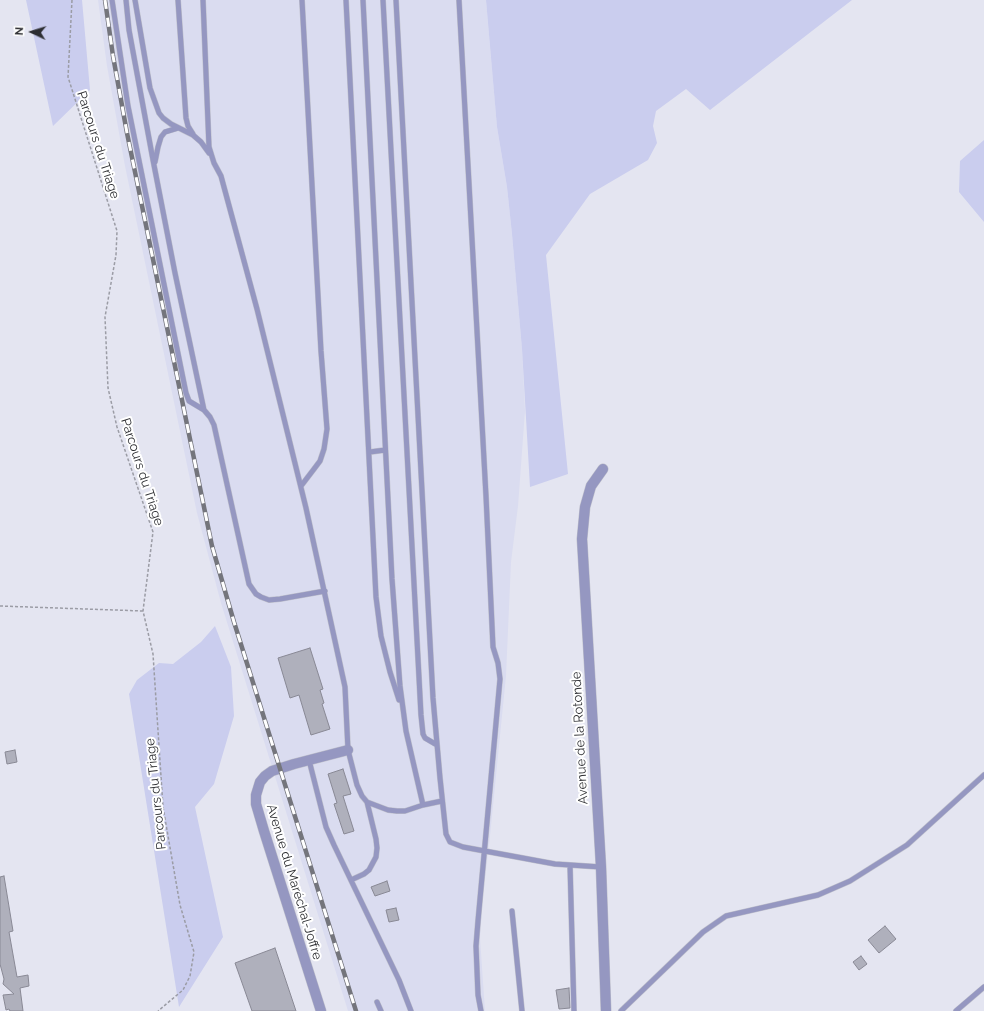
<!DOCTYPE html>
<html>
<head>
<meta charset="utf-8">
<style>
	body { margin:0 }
	#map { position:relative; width:984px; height:1011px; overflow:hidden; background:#e4e5f1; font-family:Raleway,sans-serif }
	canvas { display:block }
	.north { position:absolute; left:12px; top:12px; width:40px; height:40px; -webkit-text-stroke:3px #fff; paint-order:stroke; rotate:274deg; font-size:11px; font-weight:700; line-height:16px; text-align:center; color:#2d2e32 }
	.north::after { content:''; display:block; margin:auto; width:14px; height:18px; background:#2d2e32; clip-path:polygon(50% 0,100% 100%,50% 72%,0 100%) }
</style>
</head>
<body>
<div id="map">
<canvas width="984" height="1011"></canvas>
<div class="north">N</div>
</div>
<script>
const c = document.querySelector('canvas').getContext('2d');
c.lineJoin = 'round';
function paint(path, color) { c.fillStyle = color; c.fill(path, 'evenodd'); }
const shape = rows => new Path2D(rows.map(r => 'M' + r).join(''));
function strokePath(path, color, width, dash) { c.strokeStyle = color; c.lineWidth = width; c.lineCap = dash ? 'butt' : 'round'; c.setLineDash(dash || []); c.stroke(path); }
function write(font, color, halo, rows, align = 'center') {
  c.font = font + ' Raleway,sans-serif'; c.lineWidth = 4; c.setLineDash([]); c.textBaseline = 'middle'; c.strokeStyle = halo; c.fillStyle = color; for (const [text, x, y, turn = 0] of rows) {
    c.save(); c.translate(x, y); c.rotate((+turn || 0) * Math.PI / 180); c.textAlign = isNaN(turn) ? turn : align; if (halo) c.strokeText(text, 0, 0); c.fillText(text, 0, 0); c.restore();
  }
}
const built = shape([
	[98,0,486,0,497,127,507,187,512,234,522,349,525,411,518,506,511,562,506,676,490,836,483,897,480,938,485,1011,348,1011,221,603,197,513,125,166,107,66]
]);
const green = shape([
	[26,0,82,0,90,90,53,126],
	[486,0,852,0,710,110,686,89,656,111,653,126,657,143,648,160,590,194,546,255,568,474,530,487,522,349,512,234,507,187,497,127],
	[984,140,984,222,959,192,960,161],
	[215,626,231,667,234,716,214,784,195,807,223,937,179,1007,129,694,137,680,159,663,173,664,201,642]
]);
const building = shape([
	[310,648,323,689,320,690,324,703,322,704,330,729,311,735,299,695,290,698,278,658,310,648],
	[15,750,17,762,7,764,5,752,15,750],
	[343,769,351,794,343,796,354,831,344,834,334,804,337,803,328,774,343,769],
	[4,876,13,931,9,932,17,977,28,975,29,986,20,988,23,1011,10,1011,9,1009,6,1010,3,995,14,994,3,984,4,979,0,964,0,877,4,876],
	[387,881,390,891,375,896,371,887,387,881],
	[396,908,399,920,389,922,386,910,396,908],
	[885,926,896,939,879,953,868,940,885,926],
	[275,948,296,1011,252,1011,235,963,275,948],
	[861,956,867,964,859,970,853,962,861,956],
	[569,988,570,1008,559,1009,556,990,569,988]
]);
const path = shape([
	[72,0,68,77,117,231,116,255,105,317,108,388,117,427,153,532,143,611,153,654,163,807,180,905,194,952,190,976,183,990,158,1011],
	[0,606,143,611]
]);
const service = shape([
	[112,0,128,106,186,393,189,401,204,410,210,417,214,425,249,584,256,594,261,597,269,600,280,599,325,591],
	[126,0,129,30,153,160,175,273,204,410],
	[135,0,150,88,159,113,163,118,171,124,193,135,201,142,209,153],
	[178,0,186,118,188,126,193,134],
	[203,0,209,147,214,163,221,176,257,309,306,508,345,687,348,750,357,785,362,796,367,802,388,810,397,811,405,811,423,805,442,801],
	[346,0,376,597,381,636,390,672,399,700],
	[363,0,392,579,400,686,406,731,423,805],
	[383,0,421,715,423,734,425,738,437,745],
	[396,0,433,698,440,778,446,834,450,842,463,847,555,864,601,867],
	[459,0,486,496,493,647,498,663,500,679,478,921,476,946,478,995,481,1011],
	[155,162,158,147,161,137,165,132,178,128],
	[370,452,385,450],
	[301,486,314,469,320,461,324,449,327,429,321,351,302,0],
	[309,760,326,827,334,845,399,980,411,1011],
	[570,865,574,1011],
	[351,880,364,874,369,870,376,857,377,848,376,839,367,802],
	[512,911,522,1011],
	[377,1002,381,1011],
	[621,1011,703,932,726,916,818,895,850,881,907,845,984,775],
	[956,1011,984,987]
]);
const minor = shape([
	[603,469,591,486,585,507,582,539,601,867,606,1011],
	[321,1011,264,831,256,804,256,795,260,782,265,776,272,771,294,764,348,750]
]);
const rail = shape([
	[105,0,113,56,127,133,212,546,234,622,356,1011]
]);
const streetNames = [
	["Parcours du Triage",98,145,72],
	["Parcours du Triage",142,472,72],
	["Avenue de la Rotonde",580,738,-93],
	["Parcours du Triage",156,794,-96],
	["Avenue du Maréchal-Joffre",294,882,73]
];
paint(built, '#dadcf0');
paint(green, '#cacdee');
paint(building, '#afb0bc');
strokePath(building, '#898995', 1);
strokePath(service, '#bfc0cb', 6);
strokePath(minor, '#bfc0cb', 11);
strokePath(path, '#9b9ca5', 1.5, [3, 2]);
strokePath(service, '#9597c1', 5);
strokePath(minor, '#9597c1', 10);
strokePath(rail, '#74757c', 4.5);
strokePath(rail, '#fff', 3, [9]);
write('13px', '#2d2e32', '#fff', streetNames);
</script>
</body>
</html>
